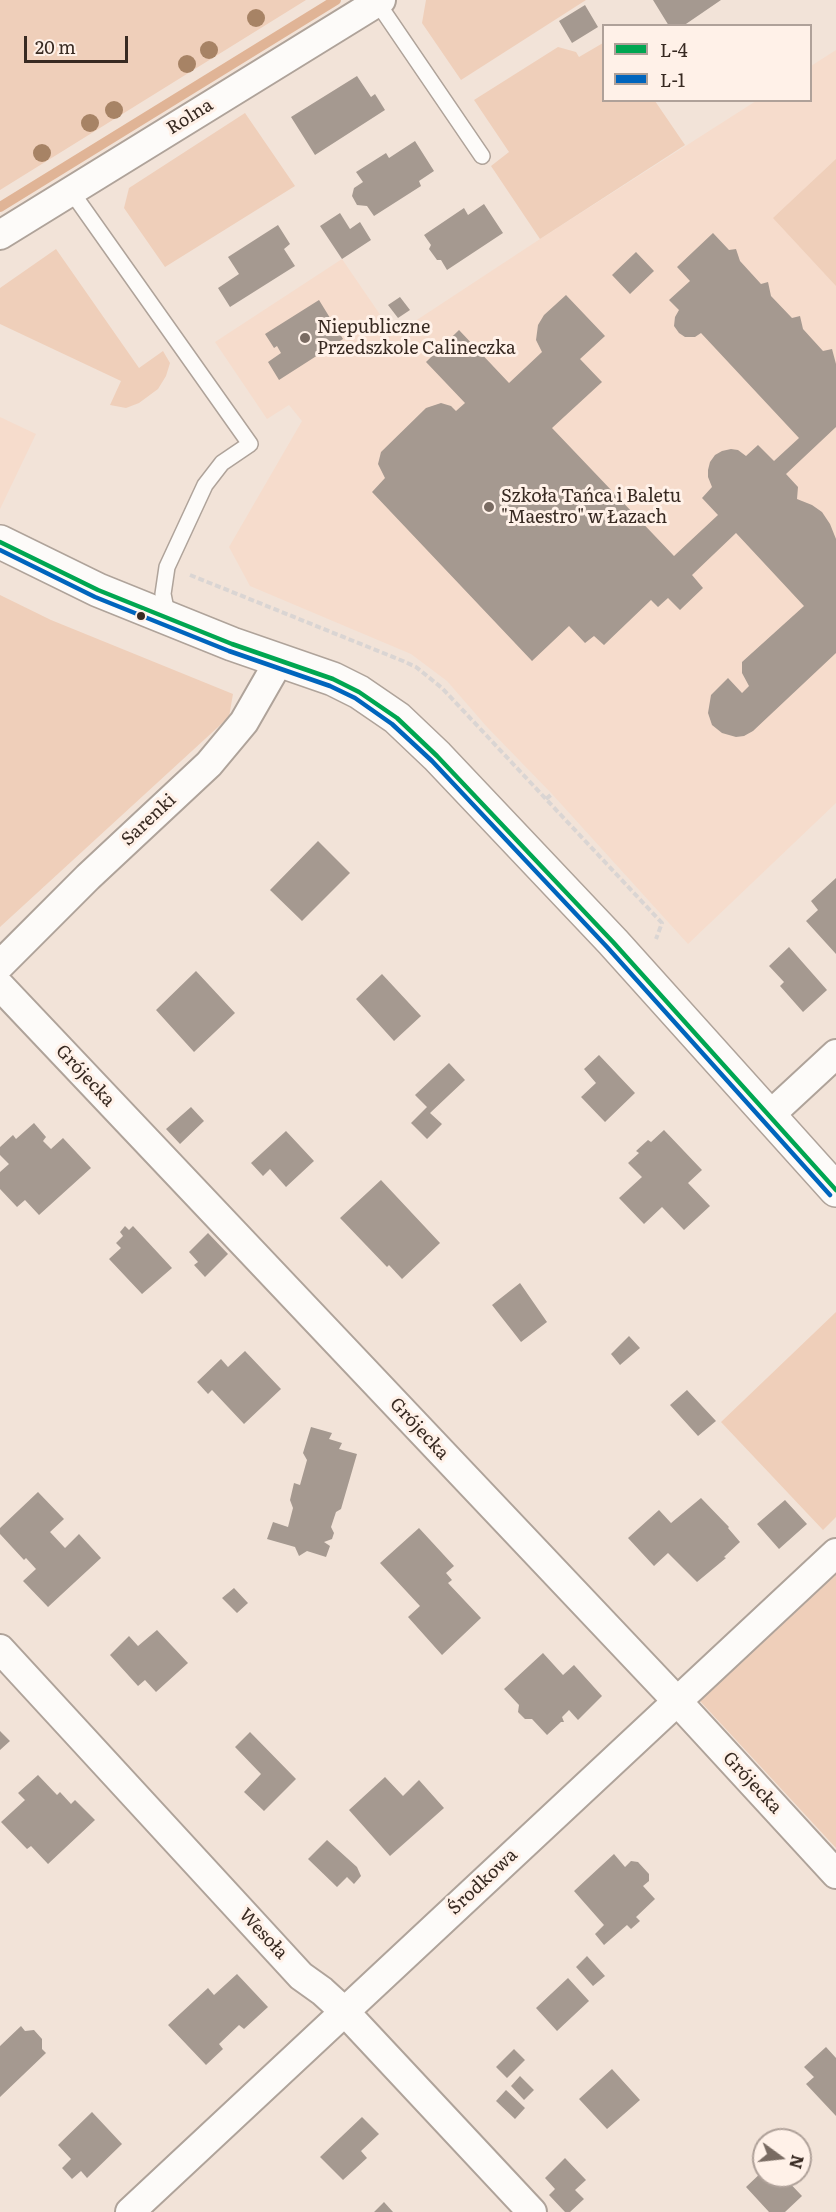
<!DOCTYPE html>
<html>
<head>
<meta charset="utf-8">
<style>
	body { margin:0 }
	#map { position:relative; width:836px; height:2212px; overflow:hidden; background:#f2e3d8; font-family:Literata,serif }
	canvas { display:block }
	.legend { position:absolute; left:602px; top:24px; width:210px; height:78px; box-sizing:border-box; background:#fff1e8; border:2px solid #afa199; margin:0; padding:8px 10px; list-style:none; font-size:18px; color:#382a22 }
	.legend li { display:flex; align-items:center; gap:12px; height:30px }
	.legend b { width:30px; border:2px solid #afa199 }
	.north { position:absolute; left:752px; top:2128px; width:60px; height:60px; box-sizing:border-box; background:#fff1e8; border:2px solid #afa199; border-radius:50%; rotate:105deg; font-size:16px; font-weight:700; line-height:24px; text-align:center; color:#382a22 }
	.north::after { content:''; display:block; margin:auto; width:21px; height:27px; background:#796b62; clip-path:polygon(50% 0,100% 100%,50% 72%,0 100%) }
	.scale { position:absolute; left:24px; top:36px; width:104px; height:27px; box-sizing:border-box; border:3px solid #382a22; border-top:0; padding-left:8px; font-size:18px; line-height:21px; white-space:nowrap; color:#382a22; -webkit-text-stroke:4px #fff1e8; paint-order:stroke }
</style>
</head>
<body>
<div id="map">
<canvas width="836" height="2212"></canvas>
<ul class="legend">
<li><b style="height:8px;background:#00a651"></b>L-4</li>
<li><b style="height:8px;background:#0065bd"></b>L-1</li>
</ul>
<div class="north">N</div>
<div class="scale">20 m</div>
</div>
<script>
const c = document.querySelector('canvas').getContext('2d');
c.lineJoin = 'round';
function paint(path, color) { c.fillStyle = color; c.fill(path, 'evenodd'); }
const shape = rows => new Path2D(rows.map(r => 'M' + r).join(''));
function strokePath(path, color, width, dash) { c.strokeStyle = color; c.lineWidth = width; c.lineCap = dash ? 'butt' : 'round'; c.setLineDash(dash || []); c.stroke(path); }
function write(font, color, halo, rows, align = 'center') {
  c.font = font + ' Literata,serif'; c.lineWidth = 6; c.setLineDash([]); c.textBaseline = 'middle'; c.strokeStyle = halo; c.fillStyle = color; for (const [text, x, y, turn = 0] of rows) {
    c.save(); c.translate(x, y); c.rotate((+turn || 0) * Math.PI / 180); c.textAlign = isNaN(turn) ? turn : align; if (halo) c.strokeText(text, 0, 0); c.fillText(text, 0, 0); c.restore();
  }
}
const built = shape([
	[836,50,836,803,688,944,552,794,487,727,447,681,411,654,250,586,229,547,302,421,289,405,267,419,215,342,342,259,394,335,540,239,756,101,810,100,811,66],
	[0,417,36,434,0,509]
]);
const green = shape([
	[0,0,306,0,0,190],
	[426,0,586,0,461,80,422,23],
	[603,43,604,100,655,101,685,145,540,239,491,166,509,152,474,100,558,47,576,52,579,57],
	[245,113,295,186,165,267,124,208,129,188],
	[836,159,836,286,773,218],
	[56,249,139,368,163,351,170,363,166,376,158,389,139,403,126,408,110,405,121,381,0,324,0,288],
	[0,595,51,620,233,694,229,717,0,927],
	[836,1312,836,1517,823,1530,721,1422],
	[836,1575,836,1848,700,1701]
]);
const stream = shape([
	[0,207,336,0]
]);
const building = shape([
	[653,0,721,0,683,26,669,26],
	[585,5,598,27,572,43,559,21],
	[357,76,371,97,375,94,385,110,315,155,291,117],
	[415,141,434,171,419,181,421,186,374,216,367,206,357,205,352,196,354,188,363,182,356,172,386,153,389,158],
	[484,204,503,233,447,270,441,260,437,260,429,249,431,245,424,235,464,208,468,215],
	[340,213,350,229,360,222,371,240,342,259,320,226],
	[278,225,290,244,284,249,295,266,230,307,218,288,239,274,228,257],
	[713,233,729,250,736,249,740,261,761,284,768,282,771,296,792,318,800,316,803,329,823,351,832,349,836,364,836,427,786,474,798,487,797,499,812,505,822,512,830,524,836,539,836,653,753,731,744,736,736,737,722,733,712,725,708,713,711,695,728,678,742,693,749,686,742,673,742,662,804,606,736,533,692,575,703,588,680,610,668,598,658,607,651,600,604,645,594,636,585,643,569,626,532,661,372,492,385,478,378,464,381,452,426,408,441,403,451,406,456,411,465,403,426,362,459,330,509,383,542,352,536,340,538,325,544,315,566,295,605,336,580,359,602,382,552,428,674,556,718,515,702,498,712,487,708,477,708,470,710,462,715,455,722,451,731,449,738,450,746,456,758,445,774,461,799,438,701,333,695,337,685,337,679,333,674,326,675,317,679,310,669,300,690,281,677,267],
	[636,252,654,271,630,294,612,275],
	[400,297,410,310,398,318,388,305],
	[319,300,343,339,279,380,268,362,281,353,277,346,274,348,265,334],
	[318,841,350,873,302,921,270,890],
	[836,878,836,954,806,921,818,910,811,901],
	[789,947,827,990,803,1012,780,986,784,982,769,966],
	[196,971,235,1013,194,1052,156,1010],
	[382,974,421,1016,394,1041,356,999],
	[599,1055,635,1093,605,1122,581,1097,596,1083,584,1069],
	[449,1063,465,1080,430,1113,442,1124,427,1139,411,1123,427,1107,415,1095],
	[191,1107,204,1121,180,1144,166,1129],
	[34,1123,46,1137,43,1141,51,1149,63,1138,91,1168,39,1215,25,1200,17,1207,0,1189,0,1172,9,1164,0,1155,0,1147,13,1135,16,1139],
	[664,1130,702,1170,688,1183,710,1206,684,1230,662,1207,644,1224,619,1198,642,1177,628,1163,639,1153,636,1151,648,1140,651,1142],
	[286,1131,314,1161,286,1187,270,1169,263,1176,251,1163],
	[381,1180,440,1243,402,1279,389,1265,387,1267,340,1218],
	[125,1226,129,1230,133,1226,172,1268,142,1294,109,1259,121,1248,116,1243,123,1236,120,1232],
	[208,1233,228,1254,205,1277,194,1265,198,1262,189,1252],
	[520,1283,547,1322,521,1342,492,1305],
	[629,1336,640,1348,620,1365,611,1354],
	[245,1351,281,1389,244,1424,212,1390,208,1394,197,1382,221,1359,228,1367],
	[687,1390,716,1421,698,1436,670,1405],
	[311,1427,332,1433,329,1439,342,1443,339,1449,357,1454,341,1509,336,1512,331,1527,334,1533,332,1539,324,1542,330,1546,326,1557,307,1551,299,1556,295,1547,267,1539,273,1522,288,1527,293,1508,290,1500,294,1483,300,1485,307,1460,303,1453],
	[38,1492,64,1519,50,1532,65,1548,79,1534,101,1558,48,1607,23,1581,36,1569,26,1558,24,1560,0,1534,0,1528],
	[701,1498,729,1527,728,1528,740,1542,724,1557,726,1558,697,1582,668,1553,654,1566,628,1538,659,1510,671,1523],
	[785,1500,807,1524,779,1549,757,1524],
	[419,1528,454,1566,446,1573,452,1580,448,1583,481,1618,442,1655,408,1617,420,1606,380,1563],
	[234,1588,248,1603,237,1613,222,1598],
	[157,1630,188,1663,156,1692,145,1680,138,1686,110,1655,129,1636,138,1646],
	[543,1653,563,1675,574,1665,602,1696,578,1720,569,1710,562,1717,564,1722,561,1722,547,1735,532,1719,525,1719,518,1712,519,1705,504,1689],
	[0,1731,10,1741,0,1750],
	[250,1732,296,1779,264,1811,244,1792,261,1774,235,1747],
	[38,1775,57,1795,60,1792,71,1804,75,1800,95,1820,48,1864,31,1846,27,1849,1,1822,25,1800,18,1793],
	[385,1777,403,1796,419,1780,444,1808,390,1856,349,1810],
	[327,1840,357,1867,361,1876,354,1884,347,1877,337,1887,308,1859],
	[614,1854,625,1867,631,1861,638,1862,649,1874,649,1881,643,1886,655,1899,636,1917,640,1921,631,1929,627,1925,604,1945,595,1934,604,1925,574,1891],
	[587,1956,605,1976,593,1986,576,1967],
	[237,1974,268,2007,244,2029,239,2025,219,2044,223,2049,206,2065,168,2025,208,1988,214,1995],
	[568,1978,589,2001,557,2031,536,2008],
	[21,2026,25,2031,34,2030,42,2039,42,2049,46,2053,0,2097,0,2046],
	[826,2047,836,2058,836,2116,806,2084,814,2077,804,2067],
	[514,2049,525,2060,507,2078,496,2067],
	[612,2069,640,2100,607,2129,579,2099],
	[520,2076,534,2090,524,2100,511,2086],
	[506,2090,525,2108,515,2119,496,2101],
	[92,2112,122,2144,87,2178,81,2171,72,2179,62,2168,71,2159,58,2145],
	[362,2117,379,2134,361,2151,367,2158,343,2180,320,2157],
	[565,2158,586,2180,575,2190,584,2199,570,2212,565,2212,549,2195,555,2189,545,2178],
	[764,2170,764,2176,783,2176,802,2196,785,2212,769,2212,746,2187],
	[384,2202,393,2212,374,2212]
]);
const path = shape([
	[190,575,403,661,416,667,442,688,662,923,656,939],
	[546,799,552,794]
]);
const lane = shape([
	[377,2,482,156],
	[71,191,250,444,222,463,205,485,167,567,163,594,168,619]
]);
const street = shape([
	[0,235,381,0],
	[0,965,88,877,209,764,244,722,279,661],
	[0,986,677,1701,836,1874],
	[769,1116,836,1054],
	[0,1649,301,1976,322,1991,345,2012,532,2212],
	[130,2212,836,1553]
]);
const secondary = shape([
	[0,542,98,590,232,644,333,679,359,692,397,718,437,756,613,942,836,1190]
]);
const bus1 = shape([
	[0,542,98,590,232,644,333,679,359,692,397,718,437,756,613,942,836,1190]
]);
const bus2 = shape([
	[0,550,95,597,229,651,330,686,355,698,392,724,432,761,607,947,830,1195]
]);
const trees = [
	[256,18],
	[209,50],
	[187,64],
	[114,110],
	[90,123],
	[42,153]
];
const markers = [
	[305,338,6,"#796b62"],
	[489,507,6,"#796b62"],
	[141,616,5,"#382a22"]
];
const streetNames = [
	["Rolna",190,117,-32],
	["Sarenki",149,820,-43],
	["Grójecka",85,1076,47],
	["Grójecka",419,1429,47],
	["Grójecka",752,1783,47],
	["Środkowa",483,1882,-43],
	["Wesoła",263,1934,47]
];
const poiNames = [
	["Niepubliczne",317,328],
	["Przedszkole Calineczka",317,349],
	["Szkoła Tańca i Baletu",501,497],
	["\"Maestro\" w Łazach",501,518]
];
paint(built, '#f6dccc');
paint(green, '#efcfba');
strokePath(stream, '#e0b496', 10);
paint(building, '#a59990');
strokePath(lane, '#afa39a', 18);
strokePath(street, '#afa39a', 32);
strokePath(secondary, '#afa39a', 36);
strokePath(path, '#dad5d3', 4, [6, 3]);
strokePath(lane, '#fdfbf9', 15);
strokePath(street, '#fdfbf9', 28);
strokePath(secondary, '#fdfbf9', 33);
strokePath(bus1, '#00a651', 4.5);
strokePath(bus2, '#0065bd', 4.5);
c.fillStyle = '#a78365';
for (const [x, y] of trees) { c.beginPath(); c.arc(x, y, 9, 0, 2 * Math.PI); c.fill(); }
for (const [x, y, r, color] of markers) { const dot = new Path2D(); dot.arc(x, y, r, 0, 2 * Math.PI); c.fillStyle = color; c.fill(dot); strokePath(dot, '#fff1e8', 2); }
write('18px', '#382a22', '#fff1e8', streetNames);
write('18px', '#382a22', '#fff1e8', poiNames, 'left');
</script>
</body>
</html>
